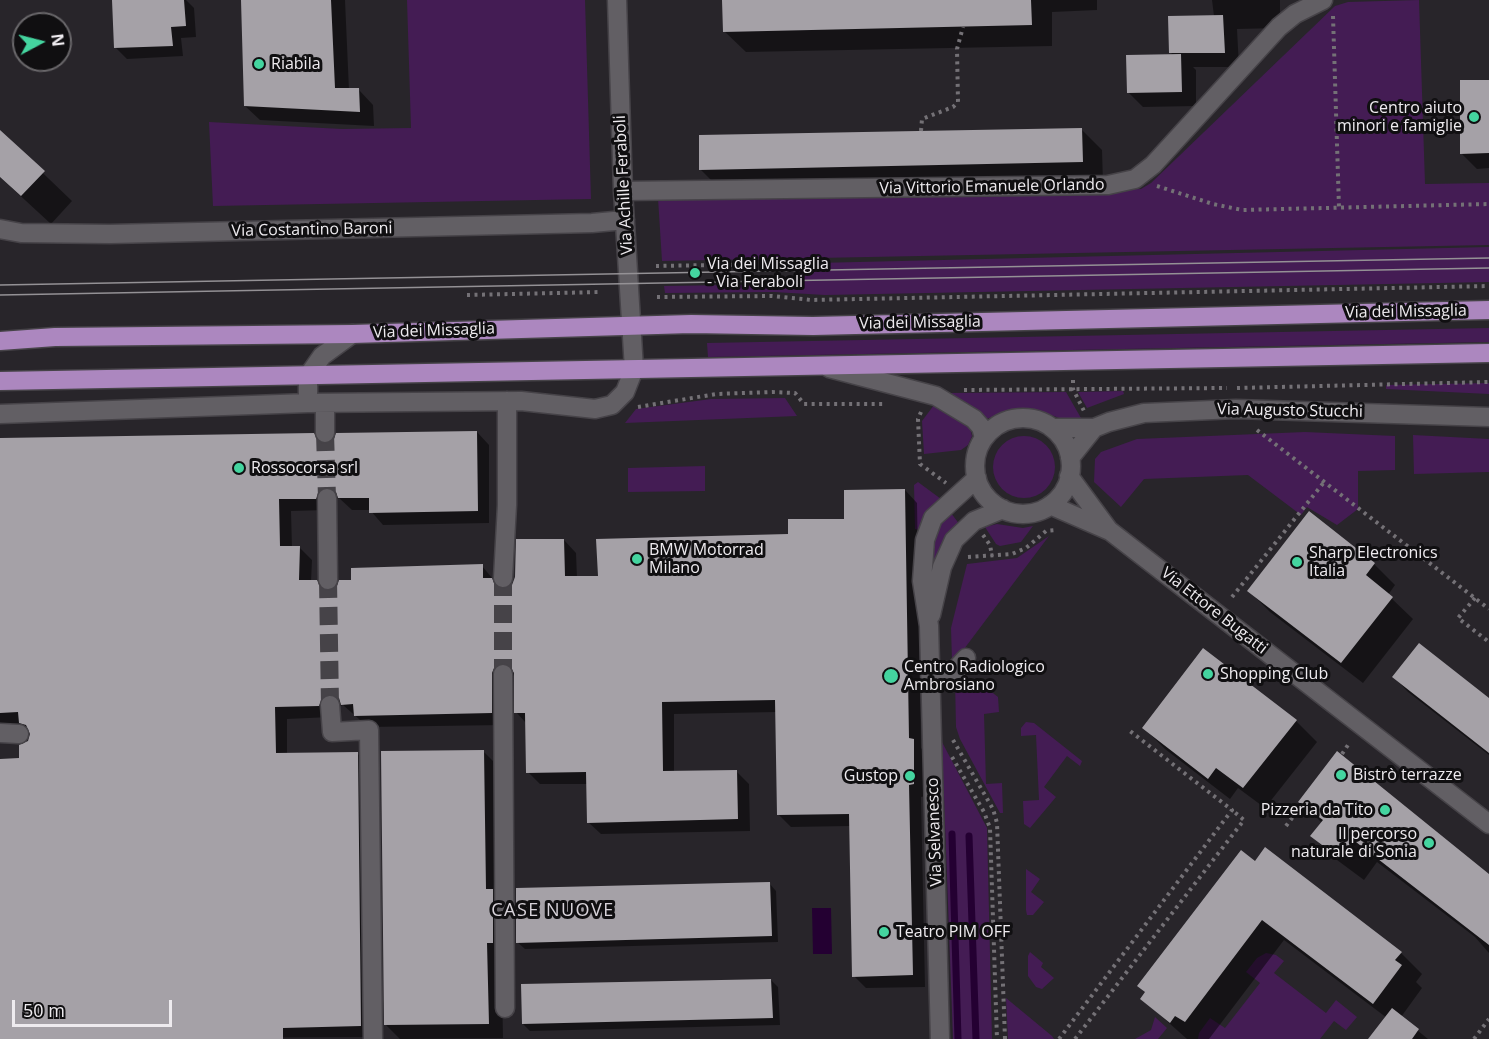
<!DOCTYPE html>
<html>
<head>
<meta charset="utf-8">
<style>
	body { margin:0 }
	#map { position:relative; width:1489px; height:1039px; overflow:hidden; background:#28252a; font-family:"Open Sans",sans-serif }
	canvas { display:block }
	.north { position:absolute; left:12px; top:12px; width:60px; height:60px; box-sizing:border-box; background:#100f11; border:2px solid #69676a; border-radius:50%; rotate:83deg; font-size:16px; font-weight:700; line-height:24px; text-align:center; color:#eeebef }
	.north::after { content:''; display:block; margin:auto; width:21px; height:27px; background:#44d49f; clip-path:polygon(50% 0,100% 100%,50% 72%,0 100%) }
	.scale { position:absolute; left:12px; top:1000px; width:160px; height:27px; box-sizing:border-box; border:3px solid #eeebef; border-top:0; padding-left:8px; font-size:18px; line-height:21px; white-space:nowrap; color:#eeebef; -webkit-text-stroke:4px #100f11; paint-order:stroke }
</style>
</head>
<body>
<div id="map">
<canvas width="1489" height="1039"></canvas>
<div class="north">N</div>
<div class="scale">50 m</div>
</div>
<script>
const c = document.querySelector('canvas').getContext('2d');
c.lineJoin = 'round';
function paint(path, color) { c.fillStyle = color; c.fill(path, 'evenodd'); }
const shape = rows => new Path2D(rows.map(r => 'M' + r).join(''));
function strokePath(path, color, width, dash) { c.strokeStyle = color; c.lineWidth = width; c.lineCap = dash ? 'butt' : 'round'; c.setLineDash(dash || []); c.stroke(path); }
function write(font, color, halo, rows, align = 'center') {
  c.font = font + ' "Open Sans",sans-serif'; c.lineWidth = 6; c.setLineDash([]); c.textBaseline = 'middle'; c.strokeStyle = halo; c.fillStyle = color; for (const [text, x, y, turn = 0] of rows) {
    c.save(); c.translate(x, y); c.rotate((+turn || 0) * Math.PI / 180); c.textAlign = isNaN(turn) ? turn : align; if (halo) c.strokeText(text, 0, 0); c.fillText(text, 0, 0); c.restore();
  }
}
const green = shape([
	[407,0,585,0,591,199,213,206,209,122,342,129,411,128],
	[1419,0,1425,184,1489,183,1489,245,662,261,658,198,1141,189,1151,183,1335,6,1348,2],
	[1489,247,1489,282,825,295,774,292,665,293,664,286,802,284,802,263,816,263],
	[1489,328,1489,342,708,357,707,343],
	[1489,383,1489,394,1386,389,1386,385],
	[1123,391,1124,394,1087,408,1078,392],
	[1066,392,1081,418,1062,419,1034,409,1020,408,986,419,969,404,948,393],
	[785,398,797,416,625,423,636,409,711,399],
	[934,405,970,428,972,436,968,445,961,450,924,454,922,421],
	[1305,432,1395,436,1395,470,1358,471,1358,509,1337,525,1307,507,1301,515,1248,475,1144,479,1121,507,1094,482,1095,459,1101,452,1137,439],
	[1413,435,1489,439,1489,472,1414,474],
	'993 467a31 31 0 1 1 62 0a31 31 0 1 1-62 0Z',
	[705,466,705,491,628,492,628,468],
	[918,482,941,499,927,513,919,530,915,529,914,485],
	[951,513,960,525,930,578,930,555,938,528],
	[997,524,1023,528,1033,526,1021,542,1000,546,996,544,985,527],
	[1049,536,955,661,952,661,951,628,967,564,1017,558],
	[975,679,998,697,999,712,984,714,986,784,1002,783,1003,813,1000,813,960,739,956,727,955,680],
	[1026,722,1034,723,1082,761,1080,766,1067,756,1044,787,1056,797,1030,828,1024,824,1023,801,1039,800,1036,735,1021,736,1021,728],
	[942,742,987,828,992,1039,953,1039],
	[1026,869,1040,879,1031,892,1044,902,1033,915,1027,915,1026,910],
	[1030,952,1043,963,1041,967,1054,978,1042,989,1036,987,1028,976,1028,956],
	[1266,953,1276,955,1284,961,1274,973,1326,1013,1336,1000,1357,1017,1346,1030,1334,1021,1320,1039,1198,1039,1199,1033,1210,1018,1225,1028,1260,983,1246,972,1257,958],
	[1006,998,1052,1036,1054,1039,1008,1039],
	[1155,1017,1167,1028,1158,1039,1135,1039,1151,1030]
]);
const water = shape([
	[812,908,831,908,832,954,813,954]
]);
const shadow = shape([
	[114,0,186,0,194,8,196,37,181,38,183,56,127,59,116,48],
	[242,0,345,0,349,90,359,90,373,105,374,126,260,120,245,106],
	[724,0,1097,0,1097,10,1052,12,1052,46,746,52,724,31],
	[1212,0,1280,0,1280,28,1237,29,1239,67,1193,67,1196,70,1196,106,1143,107,1128,92,1214,16],
	[1489,81,1489,168,1477,169,1462,154],
	[1081,129,1102,150,1103,183,722,191,701,170],
	[0,132,72,201,51,224,0,177],
	[477,432,489,445,489,523,383,525,370,510,352,510,339,498,330,504,328,510,291,511,292,548,299,547,312,560,311,582,316,582,327,593,482,566,503,591,513,586,564,540,576,553,577,578,600,577,790,536,845,520,905,490,917,503,921,748,925,753,926,796,921,797,925,987,866,988,854,976,850,826,791,827,778,814,777,712,674,714,674,773,737,772,749,784,750,831,601,834,588,822,588,784,540,784,528,772,526,723,516,712,516,674,506,680,504,725,368,727,343,705,335,708,331,717,287,719,287,754,357,753,370,766,373,1037,0,1039,0,760,20,760,32,734,22,724,0,725,0,439,313,435,324,445],
	[1374,564,1395,585,1388,595,1413,619,1363,683,1270,612,1249,591],
	[1394,677,1489,700,1489,755,1408,692],
	[1296,721,1317,742,1265,808,1238,788,1230,799,1165,749,1144,728],
	[483,751,498,766,503,1038,400,1039,386,1025],
	[1300,801,1489,876,1489,953,1475,937,1377,862,1364,880,1333,857,1312,836,1322,823],
	[1256,863,1401,953,1422,974,1416,982,1422,988,1401,1017,1428,1039,1370,1039,1387,1018,1284,940,1209,1039,1187,1039,1142,999,1146,993,1139,986],
	[769,883,776,891,778,942,525,949,517,942],
	[771,980,778,987,780,1025,530,1031,523,1024]
]);
const stream = shape([
	[952,834,958,1039],
	[969,836,976,1039]
]);
const building = shape([
	[112,0,184,0,186,26,171,27,173,46,114,48],
	[241,0,331,0,335,88,359,88,360,112,244,106],
	[722,0,1031,0,1032,25,723,32],
	[1223,15,1225,53,1169,53,1168,16],
	[1181,54,1182,92,1127,93,1126,55],
	[1460,80,1489,80,1489,153,1460,154],
	[1082,128,1083,162,699,170,699,135],
	[0,130,45,171,21,196,0,177],
	[477,431,478,511,369,513,369,498,338,498,336,492,327,487,321,489,316,499,279,499,280,546,300,546,299,580,317,580,322,589,329,591,337,586,339,580,351,580,351,568,483,564,483,578,492,578,496,587,503,589,512,585,515,577,516,539,564,539,565,576,598,576,596,539,788,534,788,519,844,519,844,490,905,489,909,738,914,739,914,784,909,785,913,975,852,977,849,814,777,815,775,700,662,702,663,771,737,770,738,819,587,823,586,772,526,773,525,713,514,713,514,673,509,665,502,663,494,668,492,673,492,713,354,716,353,704,341,705,339,698,330,694,323,696,319,706,275,707,276,753,358,752,361,1026,283,1028,283,1039,0,1039,0,759,19,758,19,745,28,741,30,734,26,725,19,723,18,712,0,713,0,438,314,433,319,442,326,444,334,439,336,433],
	[1309,511,1375,563,1366,575,1393,597,1341,663,1247,591],
	[1419,643,1489,698,1489,753,1392,677],
	[1203,648,1297,720,1243,788,1216,768,1208,779,1142,728],
	[484,750,486,889,493,889,493,943,487,943,489,1024,384,1025,381,751],
	[1337,751,1489,874,1489,945,1356,842,1342,860,1310,836,1323,820,1298,802],
	[1265,847,1402,952,1395,960,1402,965,1373,1004,1262,920,1185,1022,1175,1016,1170,1023,1140,999,1145,992,1137,986,1241,850,1255,861],
	[770,882,772,936,516,943,516,888],
	[771,979,773,1018,522,1024,521,984],
	[1392,1008,1419,1029,1412,1039,1368,1039]
]);
const minorTunnel = shape([
	[325,433,327,498],
	[503,578,503,674],
	[328,580,330,705]
]);
const path = shape([
	[1333,16,1339,208],
	[921,131,922,119,953,107,958,102,957,49,963,27],
	[1157,186,1213,204,1242,210,1489,204],
	[656,266,775,264],
	[467,295,600,292],
	[657,297,772,296,811,300,1489,286],
	[1073,380,1073,389,1084,411],
	[1237,388,1489,382],
	[964,390,1227,388],
	[638,407,716,394,772,392,795,393,804,404,885,404],
	[921,412,918,419,920,464,946,483],
	[1257,430,1489,609],
	[983,535,990,545,992,556],
	[968,557,1012,554,1026,548,1046,531,1057,530],
	[1232,597,1325,481],
	[1475,598,1458,618,1489,642],
	[953,740,993,809,997,823,1005,1039],
	[1342,754,1348,745],
	[952,757,984,812,990,828,997,1039],
	[1286,826,1302,805],
	[1059,1039,1232,810,1130,731],
	[1075,1039,1244,820,1232,810],
	[1474,1039,1489,1019]
]);
const minor = shape([
	[623,191,1108,185,1135,179,1153,165,1279,27,1295,14,1323,0],
	[0,229,21,233,110,234,592,223,625,220],
	[829,368,936,396,974,419,981,427,984,438],
	[308,403,308,376,322,356,352,334],
	[325,403,325,433],
	[0,414,308,403,521,401,595,409,612,405,625,392,634,369,623,191,617,0],
	'975 466a48 48 0 1 1 96 0a48 48 0 1 1-96 0Z',
	[1052,428,1094,428],
	[1070,458,1094,428,1109,422,1144,413,1236,409,1489,417],
	[1069,476,1108,529],
	[327,498,328,580],
	[1050,505,1110,531,1489,824],
	[503,578,507,505,507,401],
	[931,615,942,567,954,540,974,521,1003,509],
	[930,673,955,670,966,658],
	[503,674,505,1008],
	[330,705,332,732,369,730,373,1039],
	[0,733,19,734],
	[940,1039,929,626,922,581,925,540,933,518,977,478]
]);
const major = shape([
	[0,341,55,337,352,334,691,324,813,326,1489,310],
	[0,381,1489,353]
]);
const tram = shape([
	[0,285,1489,258],
	[0,295,1489,268]
]);
const markers = [
	[259,64,6,"#44d49f"],
	[1474,117,6,"#44d49f"],
	[695,273,6,"#44d49f"],
	[239,468,6,"#44d49f"],
	[637,559,6,"#44d49f"],
	[1297,562,6,"#44d49f"],
	[1208,674,6,"#44d49f"],
	[891,676,8,"#44d49f"],
	[1341,775,6,"#44d49f"],
	[910,776,6,"#44d49f"],
	[1385,810,6,"#44d49f"],
	[1429,843,6,"#44d49f"],
	[884,932,6,"#44d49f"]
];
const poiNames = [
	["Riabila",271,64],
	["Centro aiuto",1462,108,"right"],
	["minori e famiglie",1462,126,"right"],
	["Via dei Missaglia",707,264],
	["- Via Feraboli",707,282],
	["Rossocorsa srl",251,468],
	["BMW Motorrad",649,550],
	["Milano",649,568],
	["Sharp Electronics",1309,553],
	["Italia",1309,571],
	["Centro Radiologico",904,667],
	["Ambrosiano",904,685],
	["Shopping Club",1220,674],
	["Bistrò terrazze",1353,775],
	["Gustop",898,776,"right"],
	["Pizzeria da Tito",1373,810,"right"],
	["Il percorso",1417,834,"right"],
	["naturale di Sonia",1417,852,"right"],
	["Teatro PIM OFF",896,932]
];
const streetNames = [
	["Via Achille Feraboli",624,185,-93],
	["Via Vittorio Emanuele Orlando",992,187,-1],
	["Via Costantino Baroni",312,230,-1],
	["Via dei Missaglia",1406,312,-1],
	["Via dei Missaglia",920,323,-1],
	["Via dei Missaglia",434,331,-2],
	["Via Augusto Stucchi",1290,411,1],
	["Via Ettore Bugatti",1214,611,38],
	["Via Selvanesco",935,832,-92]
];
const neighbourhoodNames = [
	["CASE NUOVE",553,911]
];
paint(green, '#441c54');
paint(water, '#240032');
paint(shadow, '#0007');
strokePath(stream, '#240032', 7);
paint(building, '#a5a1a7');
strokePath(minorTunnel, '#464348', 18, [18, 9]);
strokePath(minor, '#464348', 21);
strokePath(major, '#464348', 21);
strokePath(path, '#747176', 4, [3, 4.5]);
strokePath(minor, '#625f64', 18);
strokePath(major, '#ac87bf', 18);
strokePath(tram, '#949195', 1.5);
for (const [x, y, r, color] of markers) { const dot = new Path2D(); dot.arc(x, y, r, 0, 2 * Math.PI); c.fillStyle = color; c.fill(dot); strokePath(dot, '#100f11', 2); }
write('16px', '#eeebef', '#100f11', poiNames, 'left');
write('16px', '#eeebef', '#100f11', streetNames);
c.letterSpacing = '1.5px';
write('18px', '#d7d2d9', '#100f11', neighbourhoodNames);
c.letterSpacing = '0px';
</script>
</body>
</html>
